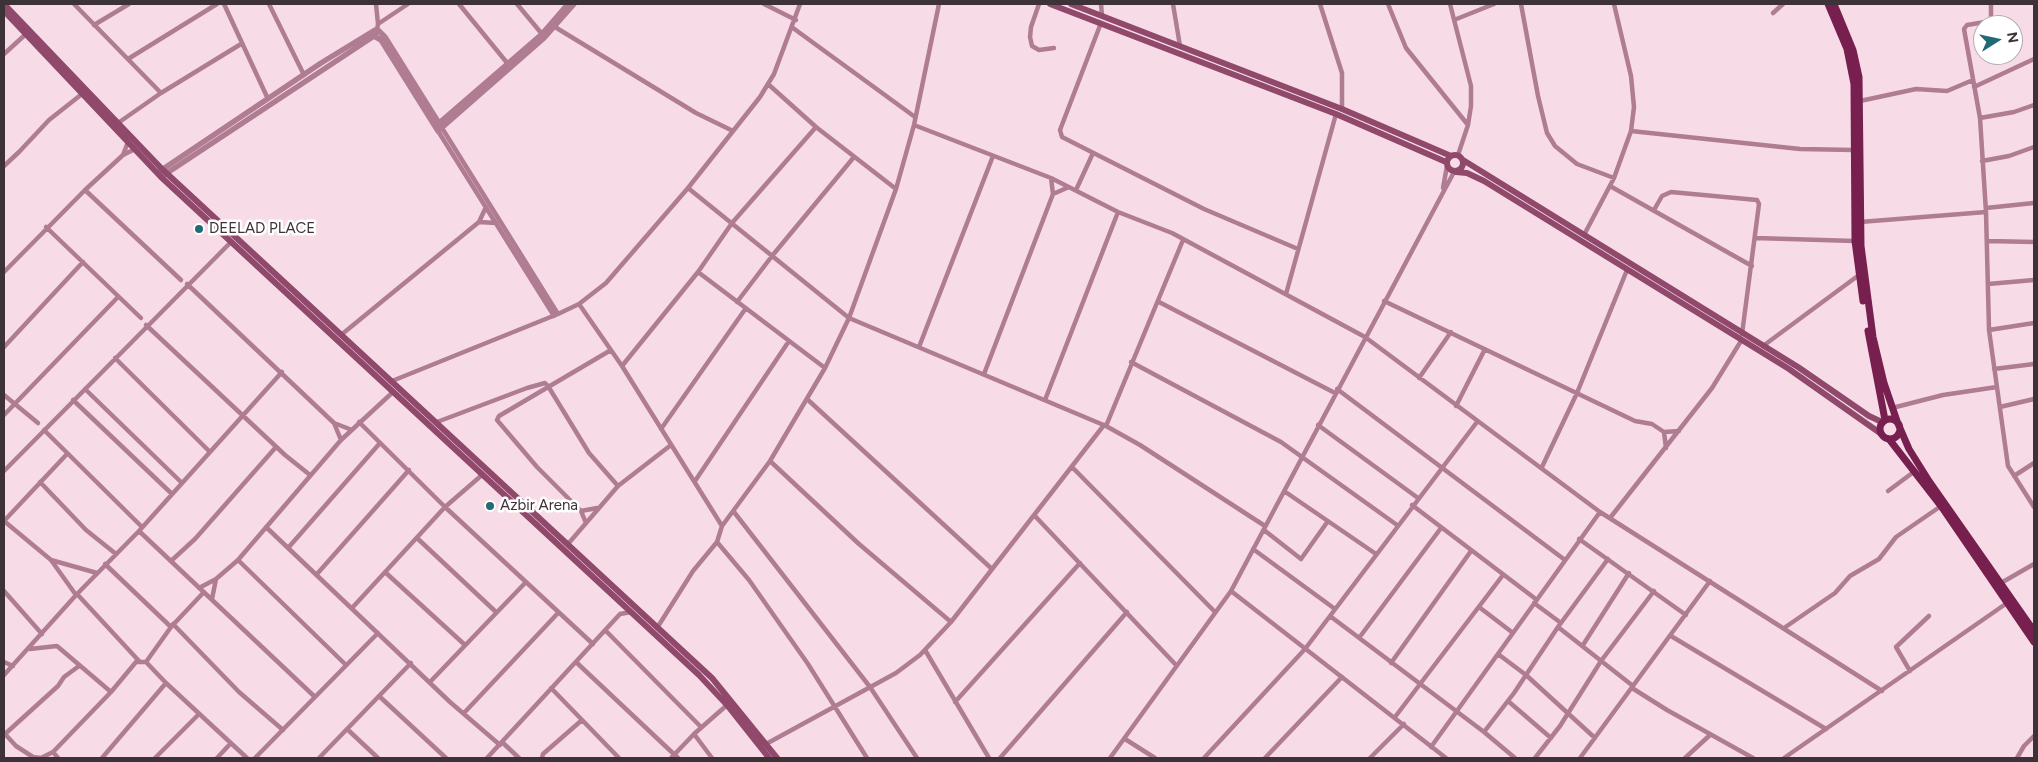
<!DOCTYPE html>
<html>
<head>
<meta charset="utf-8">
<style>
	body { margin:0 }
	#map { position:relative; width:2038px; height:762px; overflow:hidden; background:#f7dce7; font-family:Figtree,sans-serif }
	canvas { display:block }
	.frame { position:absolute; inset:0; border:5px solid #3d3237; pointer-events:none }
	.north { position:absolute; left:1973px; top:15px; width:50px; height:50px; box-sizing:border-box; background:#fff; border:1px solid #b1adaf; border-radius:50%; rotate:80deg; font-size:14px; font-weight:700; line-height:20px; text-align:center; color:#3d3237 }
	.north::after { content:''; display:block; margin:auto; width:18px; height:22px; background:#226a77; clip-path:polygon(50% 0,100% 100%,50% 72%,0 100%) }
</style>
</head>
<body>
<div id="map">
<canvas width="2038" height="762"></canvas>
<div class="frame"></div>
<div class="north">N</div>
</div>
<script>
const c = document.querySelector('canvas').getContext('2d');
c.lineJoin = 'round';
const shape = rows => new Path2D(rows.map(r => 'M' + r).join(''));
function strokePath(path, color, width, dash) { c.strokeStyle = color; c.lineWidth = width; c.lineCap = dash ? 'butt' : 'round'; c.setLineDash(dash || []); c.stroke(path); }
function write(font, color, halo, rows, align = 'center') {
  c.font = font + ' Figtree,sans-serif'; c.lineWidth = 5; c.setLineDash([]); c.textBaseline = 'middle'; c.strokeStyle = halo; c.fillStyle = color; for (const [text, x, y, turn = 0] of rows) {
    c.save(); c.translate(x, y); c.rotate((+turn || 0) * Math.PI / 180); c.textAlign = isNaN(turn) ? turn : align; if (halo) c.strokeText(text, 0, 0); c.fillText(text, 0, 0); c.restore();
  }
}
const minor = shape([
	[74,4,161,93],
	[224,4,268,99],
	[269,4,304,75],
	[376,4,378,24,376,36],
	[459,4,508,64],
	[517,4,542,34],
	[764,4,796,20],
	[1039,4,1031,27,1030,37,1032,46,1039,50,1054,48],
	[1101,4,1102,16],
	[1173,4,1180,46],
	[1320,4,1342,73,1342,109],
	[1388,4,1406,48,1468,125],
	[1450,4,1471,86,1471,106,1468,125,1458,155],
	[1521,4,1538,96,1547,133,1555,146,1577,164,1614,178],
	[1991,4,1991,21,1967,25,1964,29,1980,118,1986,212,1989,330,2008,466,2034,507],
	[1773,13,1783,4],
	[1454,20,1494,4],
	[1101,23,1060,130,1062,137,1204,209,1298,249],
	[378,24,408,4],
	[94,25,129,4],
	[555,27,696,113,733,131],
	[793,28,915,117],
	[4,54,26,34],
	[128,59,217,4],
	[768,84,816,127,896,189],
	[1974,87,2034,59],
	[1860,101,1916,89,1947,91,1973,80],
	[1980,118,2014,112,2034,105],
	[118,123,161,93,241,44],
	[914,125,1051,178,1118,212,1172,233,1365,337,1600,512,1882,691],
	[442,128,558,314],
	[438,131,554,316],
	[1631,131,1800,149,1854,150],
	[123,155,128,142],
	[1982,161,2009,156,2034,147],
	[4,166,19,152,49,120,82,94],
	[1610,186,1752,266],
	[688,188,849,318,1106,426,1140,445,1265,526],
	[1443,188,1447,166],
	[85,190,181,280],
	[1076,190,1093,153],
	[1053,194,1069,187],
	[1986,208,2034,203],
	[1654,210,1662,196,1671,192,1757,200,1759,204,1742,334],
	[479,222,496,223],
	[1860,222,1986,212],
	[46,227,141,318],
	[1584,235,1614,178,1631,131,1634,107,1631,76,1614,4],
	[1755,238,1855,241],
	[1987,241,2034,242],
	[4,272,85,190,123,155,135,149],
	[698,272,825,368],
	[187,284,334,423,341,440],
	[1988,284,2034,280],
	[1286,294,1336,114],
	[1384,301,1635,421,1652,424,1664,432,1679,431],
	[737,302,772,256,854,157],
	[1159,302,1335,393],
	[579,304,622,366,722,526],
	[146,325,285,455,310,475],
	[1989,330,2034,323],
	[341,335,479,222,486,207],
	[1763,346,1859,275],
	[4,347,83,262],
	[919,347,993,156],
	[115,358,210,452],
	[1131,362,1281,442,1397,525],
	[622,366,698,272,732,223,816,127],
	[1994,369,2034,364],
	[984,374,1053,194,1051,178],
	[1419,378,1451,332],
	[392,381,558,314,579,304,606,283,688,188,760,97,774,74,800,4],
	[85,389,182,483],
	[1337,389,1565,560],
	[4,395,38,423],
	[807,399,992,569],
	[73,400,172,494],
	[1045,400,1118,212],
	[1456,406,1485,349],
	[2000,407,2034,399],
	[1892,408,1943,395,1997,387],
	[4,415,118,297],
	[359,422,445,507,593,644],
	[437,422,527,388,545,383,548,386,589,453,618,486],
	[334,423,352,430],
	[1318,425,1418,498],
	[1106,426,1183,240],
	[661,429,746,308],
	[44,430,142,527],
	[1664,432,1666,448],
	[770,461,859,544,951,622],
	[1072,467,1215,612],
	[1542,467,1577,393,1627,270],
	[4,471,231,242],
	[2014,476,2034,463],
	[695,481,789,341],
	[40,482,86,530,116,554],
	[1284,491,1376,554],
	[1888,491,1915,471],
	[1412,505,1537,600],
	[581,511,597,508],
	[734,512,870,687,917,758],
	[1034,515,1176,665],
	[1610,518,1712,388,1741,341],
	[4,521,51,560,97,573],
	[4,521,67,454],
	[586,523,581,511,537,467,497,420,499,416,611,350],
	[266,527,450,702,500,745],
	[1264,530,1301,559,1328,521],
	[139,531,315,697],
	[417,538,496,612],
	[1579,539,1686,615],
	[717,542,749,580,808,664,867,758],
	[568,544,618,486,671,445],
	[288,548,380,443],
	[1253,549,1335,609],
	[51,560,76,595],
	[238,560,346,665],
	[171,561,195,539,276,447],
	[105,564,171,627],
	[385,572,465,645],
	[317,574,409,470],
	[2001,583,2034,564],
	[199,588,216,579,238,560,341,440,393,392],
	[4,591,42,634],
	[1231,591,1446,758],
	[77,594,139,661],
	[212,599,216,579],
	[1534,603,1561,623],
	[1479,607,1513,633],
	[352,608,445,507,482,475],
	[1330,616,1484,732,1515,758],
	[173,624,239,692,283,730],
	[1558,627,1633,686],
	[657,628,693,571,717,542,722,526,770,461,825,368,849,318,896,189,914,125,939,4],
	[1784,628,1835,593,1850,576,1879,559,1896,537,1941,506],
	[606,631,701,727],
	[1671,636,1826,729],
	[1359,638,1441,528],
	[1583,645,1629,573],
	[30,649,57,646,111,692],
	[925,650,989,758],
	[1498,654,1526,675,1595,738],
	[4,662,13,666],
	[146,662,166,683,247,758],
	[576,662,678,758],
	[1391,663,1471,551],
	[1910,671,1896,647,1929,616],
	[4,675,77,594,139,531,282,372],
	[430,682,526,582],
	[551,688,619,758],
	[1632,688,1667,710,1753,758],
	[379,696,446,758],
	[1508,701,1551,738],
	[955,702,1080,563],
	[464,713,558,613],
	[1395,717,1503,575],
	[347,729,378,758],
	[1484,732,1514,693,1558,627,1608,559],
	[5,734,58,686,64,677,79,666],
	[5,734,16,746,33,757,41,758],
	[694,734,712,758],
	[1125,739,1155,758],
	[502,742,519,758],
	[766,744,896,673,920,655,951,622,1104,425],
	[1431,747,1600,512],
	[41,758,53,752],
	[58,758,53,752,111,692,136,662,146,662,171,627,204,592],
	[102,758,166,683],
	[155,758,199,714],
	[217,758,231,743],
	[255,758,378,633],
	[319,758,411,663],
	[487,758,620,614,631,612],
	[542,758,543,754,582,720],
	[671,758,694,734,727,705],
	[1000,758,1127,612],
	[1110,758,1231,591,1454,172],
	[1204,758,1305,649,1477,422],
	[1265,758,1342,677],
	[1370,758,1404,724],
	[1535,758,1560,726,1601,661,1654,591],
	[1580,758,1710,581],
	[1685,758,1710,735],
	[1784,758,2007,603],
	[2017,758,2024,746,2034,736]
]);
const tertiary = shape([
	[438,124,542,34,568,4],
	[160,171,321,63,375,30,379,31,385,37,442,128],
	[164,175,374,36,381,40,438,131,544,38,574,4]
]);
const secondary = shape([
	[4,4,162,169,712,678,777,758],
	[1050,4,1336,114,1446,162],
	[1071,4,1342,109,1451,156],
	[4,11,161,177,699,675,727,705,769,758],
	'1447 163a8 8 0 1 1 16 0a8 8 0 1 1-16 0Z',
	[1463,160,1798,367,1869,416,1882,422],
	[1456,172,1467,173,1484,181,1789,369,1880,433]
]);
const primary = shape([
	[1828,4,1847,49,1854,84,1855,241,1863,301],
	[1834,4,1853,50,1859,77,1861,246,1873,337,1884,383,1898,424],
	[1868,331,1885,420],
	'1880 429a10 10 0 1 1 20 0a10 10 0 1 1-20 0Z',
	[1899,426,1909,449,1929,481,2034,631],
	[1889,439,1941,506,2034,642]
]);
const markers = [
	[199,229,5,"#226a77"],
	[490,506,5,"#226a77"]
];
const poiNames = [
	["DEELAD PLACE",209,229],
	["Azbir Arena",500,506]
];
strokePath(minor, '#af7c92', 4.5);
strokePath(tertiary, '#af7c92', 5.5);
strokePath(secondary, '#90496b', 6);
strokePath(primary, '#77204f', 7);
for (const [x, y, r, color] of markers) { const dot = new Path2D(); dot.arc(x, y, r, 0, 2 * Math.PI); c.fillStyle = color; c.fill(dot); strokePath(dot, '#fff', 2); }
write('15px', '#3d3237', '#fff', poiNames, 'left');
</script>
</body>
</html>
